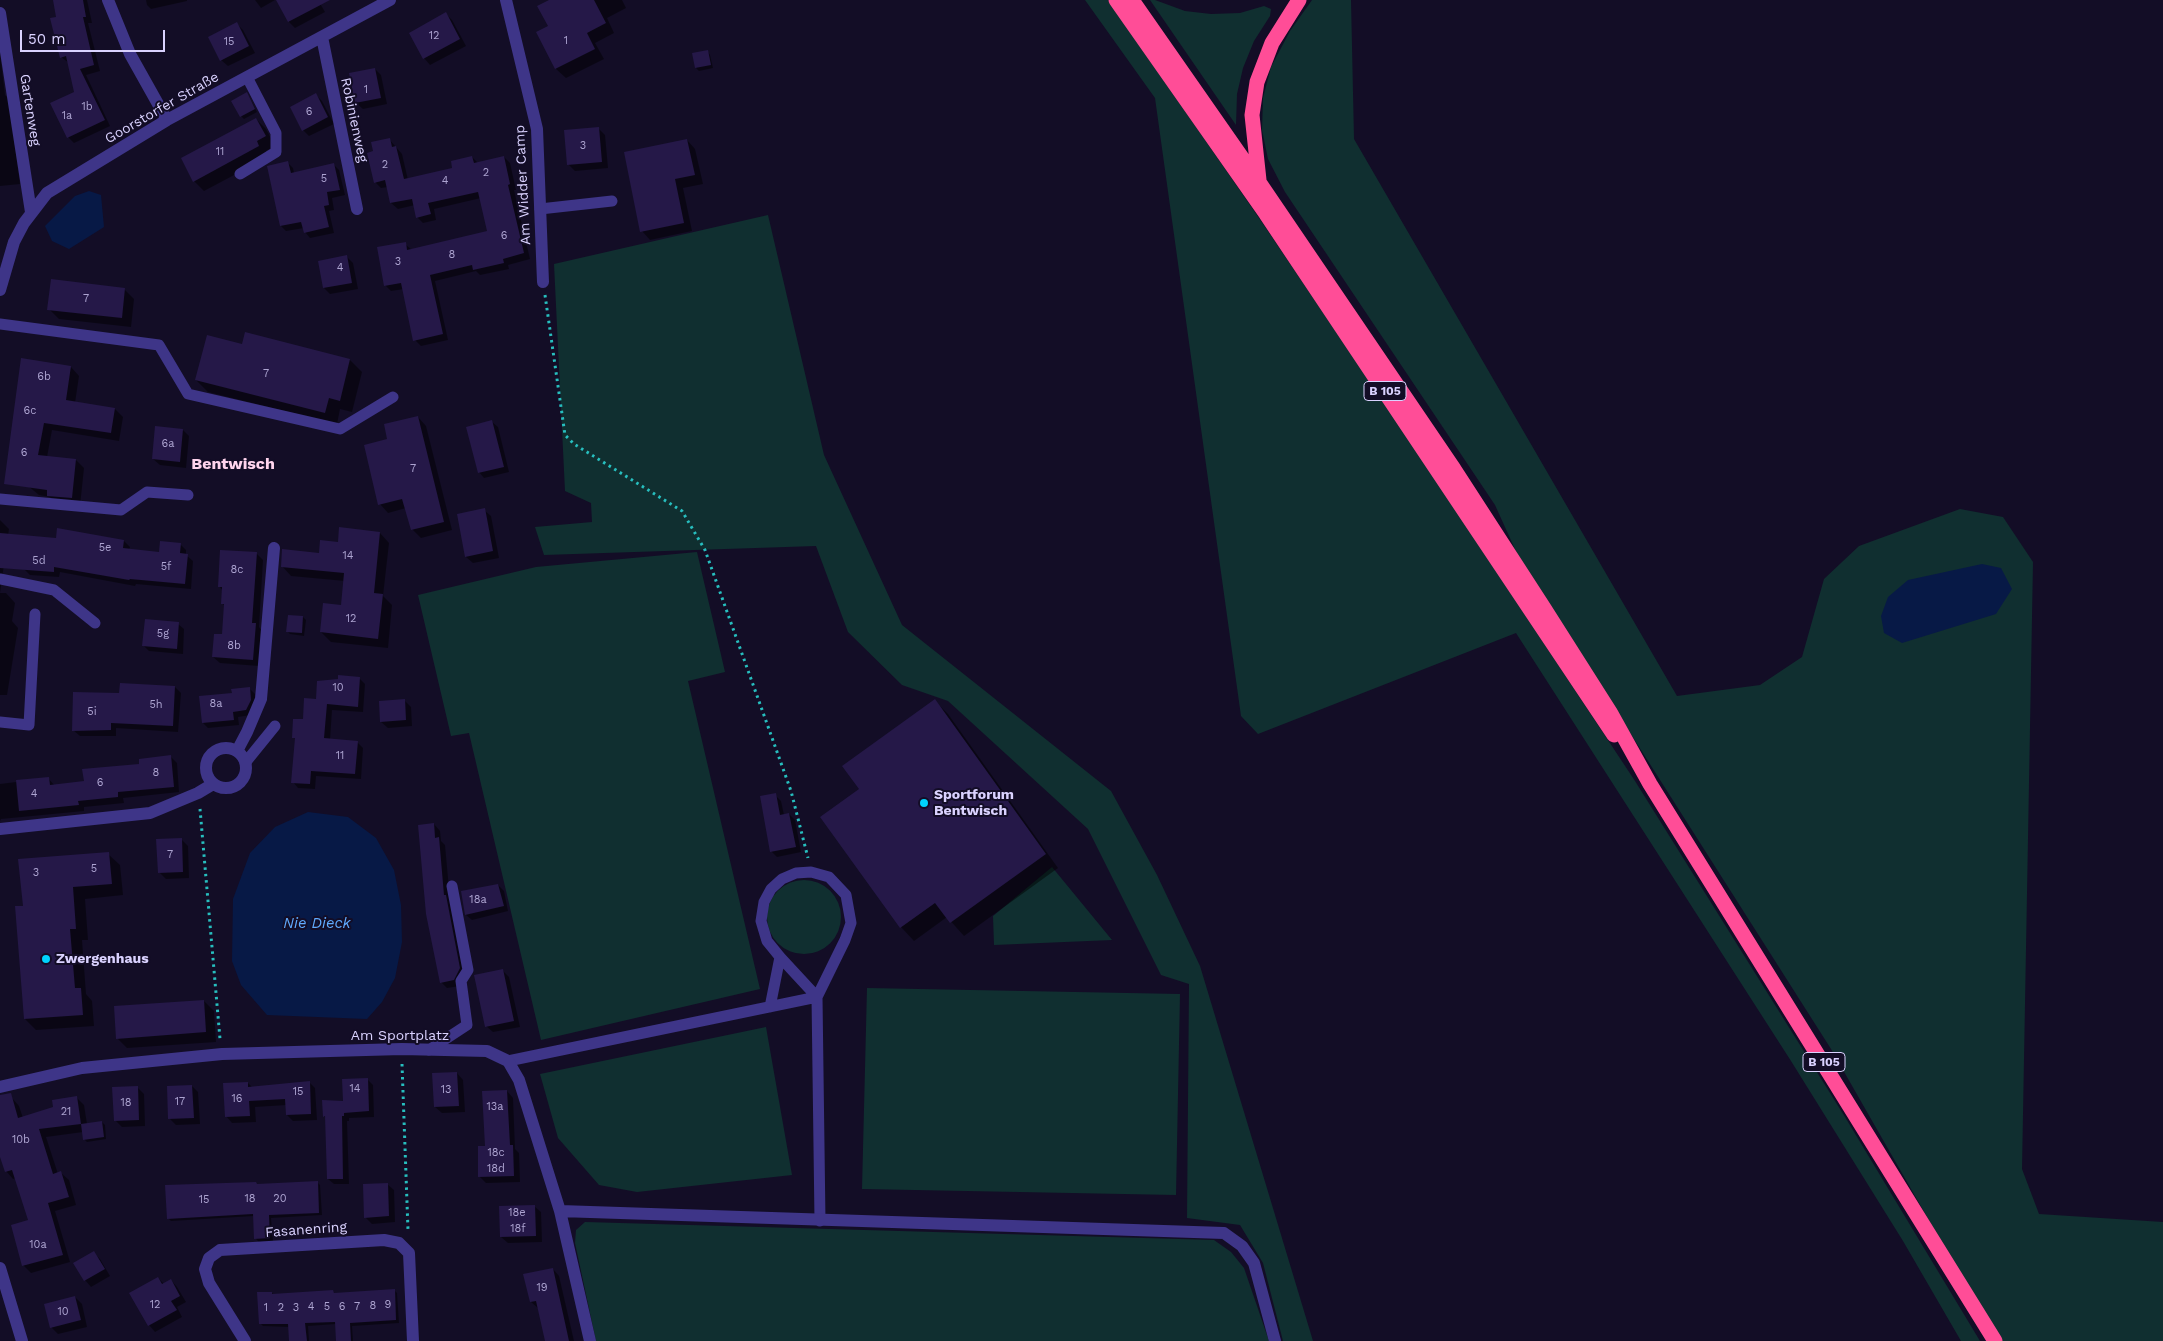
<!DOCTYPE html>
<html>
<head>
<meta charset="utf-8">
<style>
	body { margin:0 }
	#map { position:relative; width:2163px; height:1341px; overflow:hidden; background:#130d26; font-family:"Work Sans",sans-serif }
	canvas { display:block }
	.scale { position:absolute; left:20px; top:30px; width:145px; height:22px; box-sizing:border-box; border:2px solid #dad2ff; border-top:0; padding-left:6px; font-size:15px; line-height:18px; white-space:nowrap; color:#dad2ff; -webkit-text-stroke:4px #130d26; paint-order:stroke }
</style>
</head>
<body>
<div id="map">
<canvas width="2163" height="1341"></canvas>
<div class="scale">50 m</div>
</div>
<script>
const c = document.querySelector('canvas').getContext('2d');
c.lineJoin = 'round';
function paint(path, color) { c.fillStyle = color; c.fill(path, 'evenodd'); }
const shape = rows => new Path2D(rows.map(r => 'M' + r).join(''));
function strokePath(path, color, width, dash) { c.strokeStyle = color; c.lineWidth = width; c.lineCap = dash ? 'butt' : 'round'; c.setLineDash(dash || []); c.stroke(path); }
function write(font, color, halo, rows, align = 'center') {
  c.font = font + ' "Work Sans",sans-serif'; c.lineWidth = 4; c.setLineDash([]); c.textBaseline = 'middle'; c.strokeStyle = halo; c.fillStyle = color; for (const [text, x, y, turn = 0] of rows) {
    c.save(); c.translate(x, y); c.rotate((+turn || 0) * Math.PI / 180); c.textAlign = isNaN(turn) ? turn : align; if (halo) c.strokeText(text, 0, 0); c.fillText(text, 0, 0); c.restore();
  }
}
const green = shape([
	[1085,0,1108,0,1259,218,1422,459,1635,781,1845,1117,1980,1341,1961,1341,1903,1241,1791,1061,1516,633,1258,734,1241,716,1155,98],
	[1150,0,1155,0,1185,11,1211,14,1240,13,1264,6,1271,9,1270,16,1254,41,1243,68,1237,94,1236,125],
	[1312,0,1351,0,1354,139,1677,696,1760,685,1802,657,1824,579,1859,546,1960,509,2003,517,2033,562,2022,1169,2039,1214,2163,1222,2163,1341,1998,1341,1831,1049,1519,558,1495,505,1285,192,1268,159,1262,130,1263,98,1271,67,1290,31],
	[768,215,824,455,902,625,1111,791,1157,875,1200,966,1313,1341,1283,1341,1263,1263,1240,1225,1187,1218,1189,984,1161,975,1088,829,948,701,902,685,848,632,816,546,544,555,535,527,592,522,591,503,565,491,554,264],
	[697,552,725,672,688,681,760,989,541,1040,469,733,451,736,418,595,536,567],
	[1052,867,1112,940,994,945,993,916],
	'767 917a37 37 0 1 1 74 0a37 37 0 1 1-74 0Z',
	[867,988,1180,994,1176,1195,862,1189],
	[766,1027,792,1175,637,1192,599,1185,558,1138,540,1074],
	[585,1222,1214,1240,1231,1252,1244,1268,1269,1341,596,1341,575,1243,576,1230]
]);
const water = shape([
	[89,191,101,195,104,227,69,249,52,241,45,226,75,196],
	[1982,564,2001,568,2012,589,1996,614,1902,643,1884,633,1881,616,1888,597,1908,580],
	[308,812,348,817,376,838,394,870,401,905,402,942,395,978,382,1002,367,1019,267,1015,241,985,232,961,233,899,250,853,275,827]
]);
const shadow = shape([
	[54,0,87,0,92,23,88,23,100,71,86,75,110,126,74,143,68,137,75,92,69,63,61,57,58,18],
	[146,0,187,0,187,1,151,9,147,5],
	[255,0,275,0,261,8],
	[277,0,318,0,325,12,295,28,289,22],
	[552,0,622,0,626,8,607,18,614,33,595,43,604,59,566,78,556,69,538,32,549,27],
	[446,14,452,20,466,46,430,65,424,58],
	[237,24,243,30,255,53,228,66,221,60],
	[708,52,710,55,713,68,699,71,696,68],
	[0,53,5,95,9,99,20,184,0,186],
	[375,69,381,75,387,104,363,109,356,103,351,74],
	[316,95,322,101,334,124,309,136,303,130],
	[249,97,257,112,244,119,241,116],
	[256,119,266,129,275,146,266,151,268,157,204,191,194,181],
	[598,128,605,135,608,168,575,171,568,164],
	[389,139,402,154,408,180,454,169,472,157,478,163,504,157,510,163,516,190,514,190,530,259,508,265,509,269,480,275,476,271,435,281,448,340,421,346,415,340,404,289,391,291,385,285,405,244,412,250,489,232,481,198,434,209,436,220,423,223,417,217,415,205,398,209,391,203,388,187,381,188,375,182,375,152],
	[687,140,695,149,703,184,683,188,692,231,650,240,642,231],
	[288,163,293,168,294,173,334,165,339,170,345,195,332,198,334,210,329,211,334,233,310,238,305,232,304,228,286,231,281,226,268,167],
	[347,257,353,263,358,289,330,294,324,288],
	[124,289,134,299,131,327,59,319,49,309],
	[243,345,350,360,362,372,352,412,340,409,337,424,208,392,196,380],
	[71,367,79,376,75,403,115,409,123,417,119,441,52,430,47,457,76,460,84,468,80,506,56,504,50,497,39,495,16,476],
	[418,417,426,426,452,530,421,538,412,529,406,508,388,513,380,504,388,440],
	[492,422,498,427,509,472,484,478,479,472],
	[183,430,189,436,186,468,160,465,153,459],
	[484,510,491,516,499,558,473,563,466,557],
	[0,520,9,529,0,593,6,593,15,603,12,621,18,628,7,695,0,695],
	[58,529,124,541,130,547,129,550,160,553,180,544,186,550,186,555,193,561,191,589,136,584,135,586,60,572,59,577,30,575,24,569,58,539],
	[380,533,389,543,383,596,392,605,388,648,331,642,321,632,342,606,345,581,291,576,282,566,320,554,339,543],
	[222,551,257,554,263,560,259,627,262,631,259,666,220,663,213,657,223,636,225,606,222,603,223,591,219,586],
	[303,617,306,620,304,636,290,634,287,631],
	[178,624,184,629,183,654,149,651,143,645],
	[359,678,365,684,363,712,332,710,330,740,357,742,363,748,361,779,316,776,315,789,298,788,293,782,296,739,293,737,317,701],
	[175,687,181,693,178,732,116,728,116,736,80,736,73,730,120,694],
	[249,688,255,694,256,706,251,715,238,717,239,725,208,728,203,723,233,694],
	[404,700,411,707,412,726,388,728,381,722],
	[935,701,948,714,1058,868,964,936,947,917,914,941,901,927,860,790],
	[171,757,177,763,179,792,123,798,124,803,84,807,84,811,1,819,0,821,0,784,48,778,55,786,85,783],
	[775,795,781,801,784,815,789,814,795,820,801,852,777,857,771,851],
	[434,824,440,831,441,841,445,845,450,900,466,975,460,986,447,988,441,982],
	[181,839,188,846,189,878,166,879,159,872],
	[108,854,120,865,123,895,85,899,88,940,82,940,86,994,92,1001,94,1026,36,1030,25,1019,24,907],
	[498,885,504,891,508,911,472,920,466,915,462,892],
	[503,971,509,977,520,1027,493,1032,486,1026],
	[204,1001,214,1011,216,1042,127,1048,117,1038],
	[457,1073,463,1080,465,1112,442,1113,435,1107],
	[367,1079,373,1085,374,1117,349,1118,349,1121,347,1121,349,1184,334,1184,328,1179,326,1118,324,1116,345,1102],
	[309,1082,315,1088,317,1120,293,1121,287,1115,287,1105,255,1107,256,1122,232,1123,226,1116,248,1083,253,1088],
	[192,1086,198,1092,200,1124,176,1125,170,1119,168,1087],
	[137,1087,144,1094,145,1126,122,1127,115,1120],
	[507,1091,513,1098,515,1149,519,1153,520,1182,486,1183,479,1176,486,1147],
	[76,1097,84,1105,87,1124,102,1122,105,1125,106,1139,87,1142,84,1139,83,1132,46,1137,58,1174,61,1173,69,1180,76,1205,55,1211,70,1262,31,1273,23,1265,30,1221,16,1178,13,1179,6,1171,0,1153,0,1102,12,1098,19,1106,23,1118,54,1108],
	[317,1182,320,1185,322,1215,271,1218,273,1241,259,1242,256,1239,254,1216,171,1221,168,1218,258,1186],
	[387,1184,394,1190,395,1222,372,1224,365,1217],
	[534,1206,541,1212,542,1242,508,1243,501,1237],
	[94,1253,100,1259,110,1276,91,1287,85,1280],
	[553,1269,559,1276,574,1341,546,1341,538,1308,531,1302],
	[158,1278,164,1284,171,1280,177,1287,186,1302,177,1307,182,1317,155,1332,149,1325],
	[394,1290,397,1293,399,1323,352,1326,353,1341,337,1341,336,1324,308,1326,309,1341,290,1341,289,1327,263,1326,260,1323,272,1293,274,1295,333,1291,335,1294],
	[75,1297,82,1304,87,1327,58,1334,52,1328,46,1305]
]);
const building = shape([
	[53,0,83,0,86,17,83,17,94,65,80,69,105,120,67,138,50,103,74,92,66,56,60,58,50,18,56,17],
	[276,0,330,0,288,22],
	[549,0,594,0,606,23,587,33,595,49,555,69,536,32,548,26,537,6],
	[446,12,460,39,423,59,409,33],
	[237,22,249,46,220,61,208,37],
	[708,50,711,65,695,68,692,53],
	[375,68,381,98,355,103,349,73],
	[247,92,255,109,240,117,231,101],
	[316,93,328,117,302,131,290,107],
	[256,118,266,136,257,141,259,146,193,182,181,158],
	[599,127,602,162,567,165,564,130],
	[390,138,392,147,396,146,404,179,452,168,451,161,472,156,474,163,504,156,510,184,508,185,524,253,503,259,504,263,473,270,472,265,430,275,443,334,413,341,401,283,384,286,377,247,406,242,407,250,487,231,478,192,428,203,431,214,416,218,412,199,390,203,385,180,374,183,367,153,373,151,371,142],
	[687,139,695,175,675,179,684,223,640,232,624,152],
	[288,161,291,173,334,163,340,190,327,192,329,205,324,206,329,227,304,233,301,222,280,226,267,166],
	[347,255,352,283,323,288,318,261],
	[51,279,125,288,122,318,47,310],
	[245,332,350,359,340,401,329,398,325,413,195,380,207,335,242,344],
	[21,358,71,366,66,400,115,408,111,433,44,423,38,455,76,459,72,498,47,496,47,490,4,484],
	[418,416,444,522,411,530,402,499,378,505,364,445,387,439,384,424],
	[492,420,504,467,478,473,466,427],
	[155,426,183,429,180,462,152,459],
	[485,508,493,551,465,557,457,514],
	[339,527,380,532,374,593,383,594,378,639,320,632,323,603,341,605,344,573,281,567,282,549,319,553,320,540,338,542],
	[57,528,124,540,123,548,159,552,160,541,181,543,180,553,188,554,185,584,130,579,129,580,54,567,54,572,0,568,0,533,56,538],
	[220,550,257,552,252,623,256,623,253,660,212,657,214,634,222,634,224,604,221,604,222,587,218,587],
	[288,615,303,616,302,633,286,632],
	[145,619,179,622,177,649,142,646],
	[338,675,360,677,358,707,327,704,324,738,358,741,355,774,311,771,310,784,291,783,295,738,292,738,293,719,303,719,304,698,316,699,317,681,338,679],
	[120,683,175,686,173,726,111,723,111,730,72,731,73,692,119,693],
	[250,687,251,700,246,710,233,712,234,720,202,723,199,696,232,693,231,689],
	[405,699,406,720,380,722,379,701],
	[935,699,1046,854,950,923,935,903,900,928,820,817,859,789,842,766],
	[171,755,174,787,118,792,118,797,78,801,79,805,19,811,16,780,49,777,50,785,84,781,82,769,139,764,139,759],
	[776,793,780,815,789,813,796,847,770,852,760,796],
	[434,823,435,838,439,837,444,895,446,895,460,968,454,980,440,983,426,914,418,825],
	[182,838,183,872,158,873,156,839],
	[109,852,112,884,73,887,76,929,70,929,75,988,81,988,83,1015,24,1019,15,906,23,906,18,859],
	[498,884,504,906,465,915,461,891],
	[503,969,514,1021,485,1027,474,975],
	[204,1000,206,1032,116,1039,114,1006],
	[457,1072,459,1106,434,1107,432,1073],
	[368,1078,369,1111,344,1113,344,1116,342,1116,343,1179,327,1179,325,1116,323,1117,322,1100,343,1101,342,1079],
	[310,1081,311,1114,286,1115,285,1099,249,1101,250,1116,225,1117,223,1083,248,1082,248,1087],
	[192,1085,194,1118,168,1119,167,1086],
	[138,1086,139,1120,114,1121,112,1087],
	[507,1090,510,1145,513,1145,514,1176,478,1177,478,1146,485,1146,482,1091],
	[11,1093,18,1118,53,1107,52,1100,77,1096,81,1124,39,1129,53,1174,61,1171,69,1197,48,1203,63,1255,22,1266,11,1225,28,1220,12,1170,5,1172,0,1157,0,1095],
	[102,1121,104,1137,83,1140,81,1124],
	[318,1181,319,1213,269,1215,270,1238,254,1239,253,1214,167,1219,165,1185,256,1182,257,1184],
	[388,1183,389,1216,364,1218,363,1184],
	[535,1205,536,1236,500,1237,499,1206],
	[94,1251,105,1269,84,1281,73,1263],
	[553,1268,569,1341,545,1341,536,1301,530,1302,523,1274],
	[158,1277,162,1284,171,1279,180,1296,171,1301,177,1310,148,1326,129,1293],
	[395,1289,396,1320,350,1323,351,1341,336,1341,335,1322,305,1323,307,1341,289,1341,288,1324,259,1324,257,1292,272,1292,272,1294,333,1290,334,1293],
	[75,1296,81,1320,50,1328,44,1304]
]);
const path = shape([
	[545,295,565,435,574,444,682,511,705,550,791,791,808,858],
	[200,809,220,1039],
	[402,1064,408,1230]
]);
const lane = shape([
	[240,174,276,152,276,133,247,77],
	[540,209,612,201],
	[0,324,159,345,188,394,340,429,393,397],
	[0,499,121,510,147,492,188,495],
	[0,579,54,590,95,623],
	[0,722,29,725,35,614],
	[245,763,275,726],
	[780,957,817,997],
	[770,1007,780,957,767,941,761,921,764,902,771,889,782,879,796,873,811,872,829,877,846,895,851,923,845,940,817,997,820,1221],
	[429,1050,467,1025,461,981,468,970,452,886],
	[508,1061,817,997]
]);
const street = shape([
	[108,0,130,54,167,120],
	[506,0,537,129,543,282],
	[0,13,31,212],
	[322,37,357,209],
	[0,290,14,242,24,223,47,193,167,120,390,0],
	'206 768a20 20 0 1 1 40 0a20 20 0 1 1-40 0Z',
	[237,751,247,732,261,699,274,548],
	[0,829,150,813,198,793,213,784],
	[0,1087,82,1068,222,1054,402,1049,487,1051,508,1061,519,1080,560,1211,590,1341],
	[560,1211,1224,1233,1242,1246,1254,1263,1275,1341],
	[0,1268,22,1341],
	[245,1341,209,1283,205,1269,209,1258,220,1250,384,1240,399,1243,409,1253,413,1341]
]);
const highway = shape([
	[1116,0,1266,214,1614,735],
	[1132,0,1259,182,1454,469,1544,608,1610,712,1650,784,1995,1341],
	[1259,180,1252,115,1257,82,1272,43,1299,0]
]);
const markers = [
	[924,803,5,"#00d3fd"],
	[46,959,5,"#00d3fd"]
];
const numberNames = [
	["12",434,36],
	["1",566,41],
	["15",229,42],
	["1",366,90],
	["1b",87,107],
	["6",309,112],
	["1a",67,116],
	["3",583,146],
	["11",220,152],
	["2",385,165],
	["2",486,173],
	["5",324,179],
	["4",445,181],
	["6",504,236],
	["8",452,255],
	["3",398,262],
	["4",340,268],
	["7",86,299],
	["7",266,374],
	["6b",44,377],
	["6c",30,411],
	["6a",168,444],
	["6",24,453],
	["7",413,469],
	["5e",105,548],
	["14",348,556],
	["5d",39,561],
	["5f",166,567],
	["8c",237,570],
	["12",351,619],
	["5g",163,634],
	["8b",234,646],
	["10",338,688],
	["8a",216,704],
	["5h",156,705],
	["5i",92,712],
	["11",340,756],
	["8",156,773],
	["6",100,783],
	["4",34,794],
	["7",170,855],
	["5",94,869],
	["3",36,873],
	["18a",478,900],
	["14",355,1089],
	["13",446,1090],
	["15",298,1092],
	["16",237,1099],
	["17",180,1102],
	["18",126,1103],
	["13a",495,1107],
	["21",66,1112],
	["10b",21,1140],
	["18c",496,1153],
	["18d",496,1169],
	["18",250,1199],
	["20",280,1199],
	["15",204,1200],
	["18e",517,1213],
	["18f",518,1229],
	["10a",38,1245],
	["19",542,1288],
	["12",155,1305],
	["9",388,1305],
	["8",373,1306],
	["4",311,1307],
	["5",327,1307],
	["6",342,1307],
	["7",357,1307],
	["1",266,1308],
	["2",281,1308],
	["3",296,1308],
	["10",63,1312]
];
const shields = [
	[1385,391,42],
	[1824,1062,42]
];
const shieldNames = [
	["B 105",1385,391],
	["B 105",1824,1062]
];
const streetNames = [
	["Goorstorfer Straße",162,108,-30],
	["Gartenweg",30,110,81],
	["Robinienweg",354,120,78],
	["Am Widder Camp",523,185,-93],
	["Am Sportplatz",400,1036],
	["Fasanenring",306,1230,-4]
];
const poiNames = [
	["Sportforum",934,795],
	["Bentwisch",934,811],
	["Zwergenhaus",56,959]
];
const waterNames = [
	["Nie Dieck",317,924]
];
const quarterNames = [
	["Bentwisch",233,464]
];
paint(green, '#102f30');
paint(water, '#071946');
paint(shadow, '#0007');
paint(building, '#251848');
strokePath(path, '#27bebe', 3, [2.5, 4]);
strokePath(lane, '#3e3588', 11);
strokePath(street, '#3e3588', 12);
strokePath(highway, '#ff4d97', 15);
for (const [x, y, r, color] of markers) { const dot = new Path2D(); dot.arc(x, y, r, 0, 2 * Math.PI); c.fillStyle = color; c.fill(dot); strokePath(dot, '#130d26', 2); }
write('11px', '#ada4d1', null, numberNames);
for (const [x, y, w] of shields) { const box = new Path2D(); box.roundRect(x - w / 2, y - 9.5, w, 19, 4); c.fillStyle = '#130d26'; c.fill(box); strokePath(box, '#dad2ff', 1); }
write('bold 12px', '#dad2ff', null, shieldNames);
write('14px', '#dad2ff', '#130d26', streetNames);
write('bold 14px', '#dad2ff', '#130d26', poiNames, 'left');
write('italic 15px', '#60abff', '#130d26', waterNames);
write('bold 16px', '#ffd4ed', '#130d26', quarterNames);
</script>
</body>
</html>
